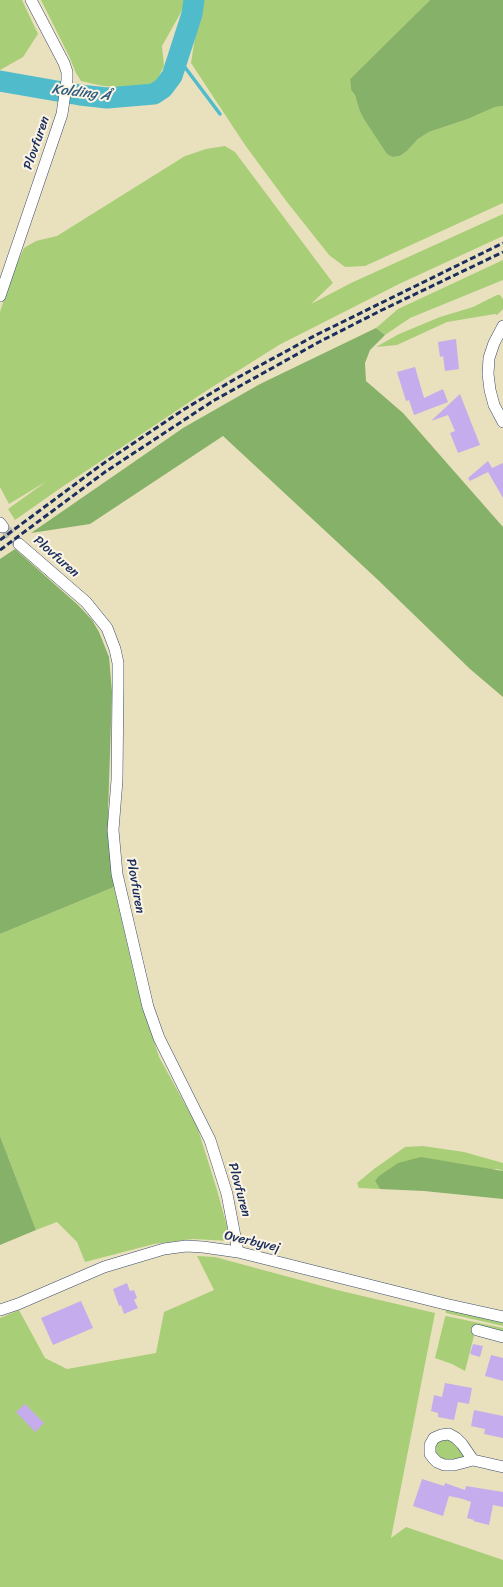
<!DOCTYPE html>
<html>
<head>
<meta charset="utf-8">
<style>
	body { margin:0 }
	canvas { display:block; background:#e9e1bd }
</style>
</head>
<body>
<canvas width="503" height="1587"></canvas>
<script>
const c = document.querySelector('canvas').getContext('2d');
c.lineJoin = 'round';
function paint(path, color) { c.fillStyle = color; c.fill(path, 'evenodd'); }
const shape = rows => new Path2D(rows.map(r => 'M' + r).join(''));
function strokePath(path, color, width, dash) { c.strokeStyle = color; c.lineWidth = width; c.lineCap = dash ? 'butt' : 'round'; c.setLineDash(dash || []); c.stroke(path); }
function write(font, color, halo, rows, align = 'center') {
  c.font = font + ' Sriracha,sans-serif'; c.lineWidth = 4; c.setLineDash([]); c.textBaseline = 'middle'; c.strokeStyle = halo; c.fillStyle = color; for (const [text, x, y, turn = 0] of rows) {
    c.save(); c.translate(x, y); c.rotate((+turn || 0) * Math.PI / 180); c.textAlign = isNaN(turn) ? turn : align; if (halo) c.strokeText(text, 0, 0); c.fillText(text, 0, 0); c.restore();
  }
}
const green = shape([
	[0,0,22,0,38,34,23,57,0,70],
	[41,0,185,0,184,7,162,46,164,66,155,84,137,88,103,86,81,81,76,73,69,56],
	[203,0,430,0,350,79,351,90,355,95,359,109,393,157,400,156,407,151,418,139,429,132,468,119,495,107,503,106,503,203,365,266,345,267,329,255,287,202,245,145,191,63,198,18],
	[225,146,235,152,333,283,311,304,351,283,503,214,503,236,399,284,279,345,206,391,62,487,15,520,8,509,47,481,9,504,0,487,0,312,11,277,24,248,36,241,57,236,185,156,206,149],
	[503,260,503,280,410,318,385,335,376,328,398,309],
	[497,295,500,295,503,299,503,309,497,315,495,314,447,322,397,345,376,347,399,334,440,317,473,307],
	[114,887,137,987,159,1057,197,1126,217,1190,231,1241,193,1239,154,1244,85,1262,77,1242,57,1222,36,1230,0,1136,0,934],
	[423,1146,464,1152,503,1163,503,1171,498,1169,375,1181,380,1189,359,1188,357,1183,374,1169,405,1147],
	[197,1256,215,1257,337,1290,435,1313,391,1538,406,1527,503,1560,503,1587,0,1587,0,1318,19,1310,45,1358,67,1369,156,1353,164,1312,214,1290],
	[445,1308,503,1322,503,1326,446,1313],
	[446,1316,503,1328,503,1334,476,1328,465,1371,452,1364,435,1358,445,1317],
	[452,1439,465,1457,446,1462,434,1455,435,1444,439,1440]
]);
const forest = shape([
	[430,0,503,0,503,106,495,107,468,119,429,132,418,139,407,151,400,156,393,157,387,154,364,119,359,109,355,95,351,90,350,79],
	[376,328,385,335,370,350,365,363,366,381,403,413,503,527,503,697,470,669,377,579,223,436,90,524,31,533,183,428,260,384],
	[15,549,78,605,92,620,99,632,109,657,112,692,108,813,114,887,0,934,0,559],
	[0,1136,36,1230,0,1245],
	[421,1157,503,1171,503,1199,424,1191,380,1189,375,1181,379,1176,398,1163]
]);
const stream = shape([
	[178,58,220,114]
]);
const river = shape([
	[0,81,80,95,107,98,154,94,163,88,172,76,192,14,194,0]
]);
const building = shape([
	[456,339,459,369,445,371,443,356,440,357,438,342],
	[415,367,424,398,443,389,448,402,414,415,409,400,406,401,397,372],
	[460,394,480,445,458,453,450,433,455,431,448,415,431,421],
	[488,461,492,468,503,463,503,498,488,472,470,481,468,478],
	[127,1283,130,1291,134,1290,137,1298,134,1300,138,1308,124,1314,121,1305,119,1306,113,1289],
	[81,1301,93,1328,53,1345,41,1318],
	[473,1344,483,1346,480,1357,470,1354],
	[491,1355,503,1358,503,1381,485,1376],
	[445,1383,472,1388,469,1404,458,1402,454,1420,438,1417,438,1413,431,1411,434,1395,442,1397],
	[25,1404,44,1423,35,1432,16,1412],
	[474,1410,503,1416,503,1438,484,1434,485,1429,471,1426],
	[422,1479,444,1486,445,1483,465,1490,466,1486,503,1492,503,1507,493,1505,489,1525,473,1521,474,1520,467,1518,471,1502,463,1499,449,1496,443,1516,413,1506]
]);
const minorTunnel = shape([
	[3,527,19,544]
]);
const minor = shape([
	[0,296,62,114,67,80,67,72,64,63,31,0],
	[503,326,494,343,489,358,488,374,490,390,494,405,503,422],
	[0,523,3,527],
	[19,544,86,602,107,628,115,649,118,663,118,684,117,780,113,830,117,874,148,1007,159,1038,210,1140,227,1194,238,1252],
	[0,1310,18,1304,104,1267,164,1249,186,1246,203,1247,238,1252,445,1304,503,1317],
	[477,1330,503,1337],
	[473,1460,462,1444,456,1438,449,1434,441,1435,434,1438,430,1445,430,1454,433,1458,437,1462,444,1465,454,1465,473,1460,503,1467]
]);
const rail = shape([
	[0,540,101,465,183,410,235,379,316,335,503,243],
	[0,550,105,472,213,401,319,342,382,310,503,252]
]);
const streetNames = [
	["Plovfuren",37,143,-71],
	["Plovfuren",56,557,41],
	["Plovfuren",135,886,80],
	["Plovfuren",239,1190,75],
	["Overbyvej",252,1242,13]
];
const waterNames = [
	["Kolding Å",81,93,7]
];
paint(green, '#a9ce78');
paint(forest, '#86b168');
strokePath(stream, '#50bccb', 3.5);
strokePath(river, '#50bccb', 21);
paint(building, '#c5acec');
strokePath(minorTunnel, '#c0bdaa', 11, [11, 5.5]);
strokePath(minor, '#3a4a6c', 12);
strokePath(minor, '#fff', 11);
strokePath(rail, '#1b2f5e', 3, [6, 3]);
write('13px', '#1b2f5e', '#fcf5e5', streetNames);
write('italic 14px', '#2b597f', '#fcf5e5', waterNames);
</script>
</body>
</html>
